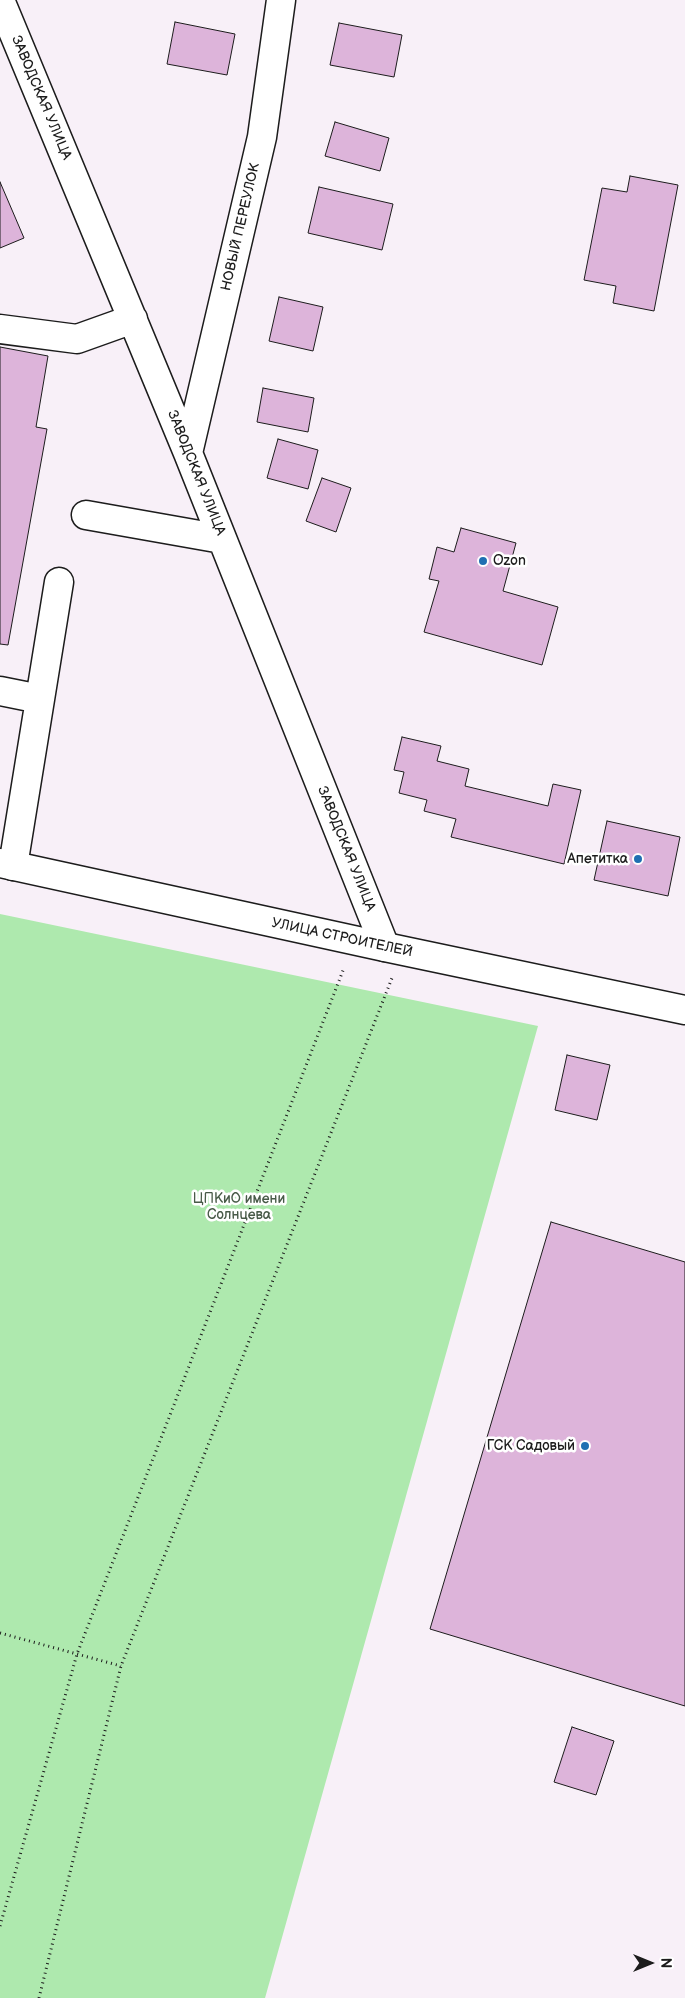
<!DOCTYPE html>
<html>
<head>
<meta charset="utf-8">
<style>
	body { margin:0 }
	#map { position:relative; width:685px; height:1998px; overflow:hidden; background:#f8f0f8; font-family:"Balsamiq Sans",sans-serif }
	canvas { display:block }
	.north { position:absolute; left:625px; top:1938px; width:50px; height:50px; -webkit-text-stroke:4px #fff; paint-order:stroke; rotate:90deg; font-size:14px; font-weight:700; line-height:20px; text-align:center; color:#1c1c1c }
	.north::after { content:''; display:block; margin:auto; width:18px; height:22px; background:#1c1c1c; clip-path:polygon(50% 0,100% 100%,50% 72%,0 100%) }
</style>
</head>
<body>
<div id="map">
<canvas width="685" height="1998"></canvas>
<div class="north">N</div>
</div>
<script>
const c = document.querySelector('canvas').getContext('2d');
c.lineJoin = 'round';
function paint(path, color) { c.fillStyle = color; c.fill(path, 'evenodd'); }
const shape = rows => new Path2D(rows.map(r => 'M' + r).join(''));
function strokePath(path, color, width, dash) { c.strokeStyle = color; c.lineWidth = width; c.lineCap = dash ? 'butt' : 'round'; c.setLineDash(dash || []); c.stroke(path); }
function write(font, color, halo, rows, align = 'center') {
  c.font = font + ' "Balsamiq Sans",sans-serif'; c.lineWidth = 5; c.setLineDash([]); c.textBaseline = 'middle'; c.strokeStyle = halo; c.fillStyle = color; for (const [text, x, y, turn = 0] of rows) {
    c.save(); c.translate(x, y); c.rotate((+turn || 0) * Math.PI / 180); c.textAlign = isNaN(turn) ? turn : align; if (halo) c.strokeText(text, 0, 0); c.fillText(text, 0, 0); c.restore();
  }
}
const green = shape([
	[0,914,538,1026,265,1998,0,1998]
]);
const building = shape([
	[175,22,235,34,227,75,167,64,175,22],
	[339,23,402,35,394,77,330,65,339,23],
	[335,122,389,138,380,171,325,156,335,122],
	[630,176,678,185,654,311,613,303,616,286,584,280,602,188,627,192,630,176],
	[0,182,24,238,0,248,0,182],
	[319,187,393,204,382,250,308,233,319,187],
	[279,297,323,307,313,351,269,341,279,297],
	[0,347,48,356,36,427,47,429,8,645,0,644,0,347],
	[263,388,314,398,308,432,257,422,263,388],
	[278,439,318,450,308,489,267,478,278,439],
	[322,478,351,488,336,532,306,521,322,478],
	[461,528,516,543,503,591,558,607,542,665,424,632,439,581,429,579,437,547,454,552,461,528],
	[402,737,441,746,437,761,469,769,465,786,548,806,553,784,581,790,564,864,451,837,456,819,424,811,427,800,399,793,404,772,394,770,402,737],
	[607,821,680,837,668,896,594,880,607,821],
	[567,1055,610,1065,597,1120,555,1110,567,1055],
	[551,1222,685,1262,685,1706,430,1629,551,1222],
	[572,1727,614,1741,596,1795,554,1782,572,1727]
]);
const path = shape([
	[0,1633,121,1666],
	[0,1926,77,1654,344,968],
	[39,1998,121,1666,392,978]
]);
const minor = shape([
	[0,0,188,453,385,947],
	[0,329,77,339,133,319],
	[188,453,262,137,281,0],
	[86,515,222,539],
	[0,691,40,699],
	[13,866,59,582]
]);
const major = shape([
	[0,863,385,947,685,1010]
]);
const markers = [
	[483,561,5,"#1f6fb2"],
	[638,859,5,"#1f6fb2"],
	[585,1446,5,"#1f6fb2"]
];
const streetNames = [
	["ЗАВОДСКАЯ УЛИЦА",41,98,67],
	["НОВЫЙ ПЕРЕУЛОК",241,227,-77],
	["ЗАВОДСКАЯ УЛИЦА",196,473,68],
	["ЗАВОДСКАЯ УЛИЦА",346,849,68],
	["УЛИЦА СТРОИТЕЛЕЙ",342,938,12]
];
const poiNames = [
	["Ozon",493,561,"left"],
	["Апетитка",628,859],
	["ГСК Садовый",575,1446]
];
const parkNames = [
	["ЦПКиО имени",239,1199],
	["Солнцева",239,1215]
];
paint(green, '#aee9ae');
paint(building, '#ddb4da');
strokePath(building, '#1c1c1c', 1);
strokePath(minor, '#1c1c1c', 31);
strokePath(major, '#1c1c1c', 31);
strokePath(path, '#1c1c1c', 3, [1, 4]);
strokePath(minor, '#fff', 28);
strokePath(major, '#fff', 28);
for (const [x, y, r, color] of markers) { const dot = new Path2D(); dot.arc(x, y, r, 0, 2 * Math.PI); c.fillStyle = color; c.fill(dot); strokePath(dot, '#fff', 2); }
write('14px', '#1c1c1c', '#fff', streetNames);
write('14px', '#1c1c1c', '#fff', poiNames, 'right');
write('14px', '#485a48', '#fff', parkNames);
</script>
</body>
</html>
